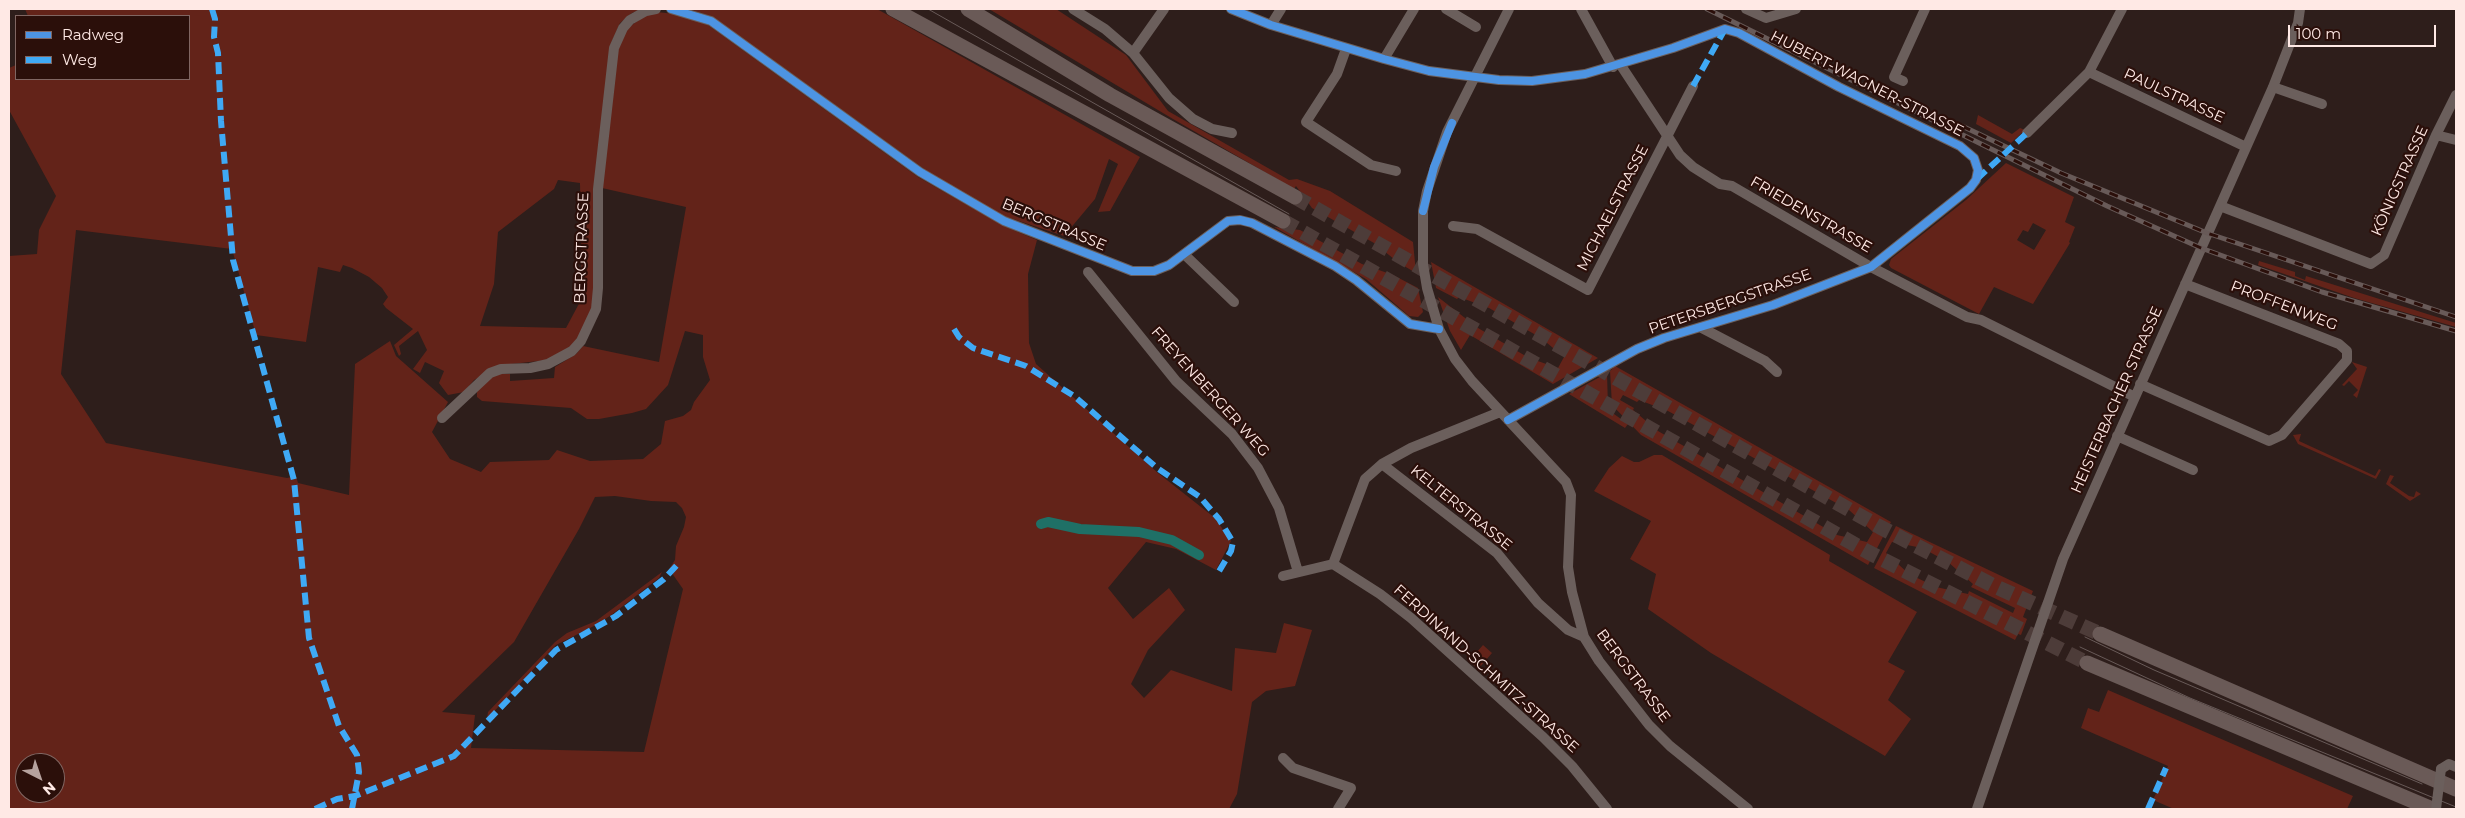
<!DOCTYPE html>
<html>
<head>
<meta charset="utf-8">
<style>
	body { margin:0 }
	#map { position:relative; width:2465px; height:818px; overflow:hidden; background:#2e1e1b; font-family:Montserrat,sans-serif }
	canvas { display:block }
	.frame { position:absolute; inset:0; border:10px solid #ffe9e5; pointer-events:none }
	.legend { position:absolute; left:15px; top:15px; width:175px; height:65px; box-sizing:border-box; background:#2b0f0a; border:1px solid #806662; margin:0; padding:6px 9px; list-style:none; font-size:15px; color:#ffe9e5 }
	.legend li { display:flex; align-items:center; gap:10px; height:25px }
	.legend b { width:25px; border:1px solid #806662 }
	.north { position:absolute; left:15px; top:753px; width:50px; height:50px; box-sizing:border-box; background:#2b0f0a; border:1px solid #806662; border-radius:50%; rotate:139deg; font-size:14px; font-weight:700; line-height:20px; text-align:center; color:#ffe9e5 }
	.north::after { content:''; display:block; margin:auto; width:18px; height:22px; background:#b6a29e; clip-path:polygon(50% 0,100% 100%,50% 72%,0 100%) }
	.scale { position:absolute; left:2288px; top:25px; width:148px; height:22px; box-sizing:border-box; border:2px solid #ffe9e5; border-top:0; padding-left:6px; font-size:15px; line-height:18px; white-space:nowrap; color:#ffe9e5; -webkit-text-stroke:4px #2b0f0a; paint-order:stroke }
</style>
</head>
<body>
<div id="map">
<canvas width="2465" height="818"></canvas>
<div class="frame"></div>
<ul class="legend">
<li><b style="height:6px;background:#4d94e3"></b>Radweg</li>
<li><b style="height:6px;background:#3fa9f5"></b>Weg</li>
</ul>
<div class="north">N</div>
<div class="scale">100 m</div>
</div>
<script>
const c = document.querySelector('canvas').getContext('2d');
c.lineJoin = 'round';
function paint(path, color) { c.fillStyle = color; c.fill(path, 'evenodd'); }
const shape = rows => new Path2D(rows.map(r => 'M' + r).join(''));
function strokePath(path, color, width, dash) { c.strokeStyle = color; c.lineWidth = width; c.lineCap = dash ? 'butt' : 'round'; c.setLineDash(dash || []); c.stroke(path); }
function write(font, color, halo, rows, align = 'center') {
  c.font = font + ' Montserrat,sans-serif'; c.lineWidth = 4.5; c.setLineDash([]); c.textBaseline = 'middle'; c.strokeStyle = halo; c.fillStyle = color; for (const [text, x, y, turn = 0] of rows) {
    c.save(); c.translate(x, y); c.rotate((+turn || 0) * Math.PI / 180); c.textAlign = isNaN(turn) ? turn : align; if (halo) c.strokeText(text, 0, 0); c.fillText(text, 0, 0); c.restore();
  }
}
const green = shape([
	[25,9,642,9,632,13,620,23,610,46,594,309,581,335,565,352,548,360,502,365,474,380,464,392,448,395,439,383,444,371,425,362,420,373,413,369,427,350,418,331,399,346,401,354,399,356,394,345,413,329,386,308,383,304,388,297,382,288,369,277,352,268,343,265,340,272,318,267,306,342,256,335,232,249,76,230,61,374,106,443,287,478,296,476,298,483,349,495,355,364,390,341,396,356,448,402,432,432,450,459,481,472,490,462,549,460,557,450,590,461,643,459,661,444,665,421,683,416,691,410,694,402,710,380,703,357,703,335,685,331,668,385,646,409,632,413,599,419,587,419,571,408,482,401,477,397,477,392,483,382,497,374,510,374,510,381,554,378,555,367,576,354,583,346,659,362,686,207,602,188,618,50,625,30,644,16,657,12,675,14,708,25,918,177,1006,227,1037,240,1028,274,1029,343,1036,364,1158,473,1215,518,1231,541,1216,570,1176,549,1146,542,1108,588,1133,619,1169,588,1185,610,1148,650,1131,684,1144,698,1171,670,1232,691,1235,648,1276,653,1284,623,1312,630,1295,686,1266,691,1252,702,1237,794,1229,809,9,809,9,256,37,254,39,230,56,196,9,110,9,68,16,65,16,79,189,79,189,16,28,16],
	[558,180,580,183,582,298,566,328,480,326,494,284,498,232,554,189],
	[615,496,651,501,676,502,682,508,686,517,684,527,676,546,675,560,669,569,683,589,644,752,471,748,475,715,442,712,514,642,579,529,595,497],
	[25,763,55,763,55,793,25,793],
	[689,9,877,9,1140,157,1110,211,1098,212,1118,164,1109,159,1095,199,1064,236,1001,215,941,181,711,16],
	[989,9,1056,9,1126,55,1168,111,1289,180,1297,179,1330,191,1413,242,1416,273,1399,263,1374,243,1312,208,1296,186,1294,189,1173,119],
	[1978,115,2012,134,2020,128,2025,130,2011,143,1976,124],
	[2006,163,2074,197,2065,222,2075,227,2069,242,2070,243,2033,304,1994,287,1979,314,1891,268,1889,265,1891,259,1966,200],
	[2033,223,2046,230,2034,250,2017,240,2023,230,2028,232],
	[1274,227,1300,230,1362,264,1393,275,1418,288,1423,312,1418,317,1409,316,1366,279],
	[2259,261,2295,272,2295,276,2305,280,2306,276,2456,323,2456,327,2354,298,2258,265],
	[1431,262,1598,358,1553,384,1470,335,1461,350,1450,331,1438,297,1478,328,1529,358,1558,368,1564,357,1541,338,1489,308,1459,297,1457,299,1436,288],
	[2352,362,2367,367,2357,398,2353,395,2358,390,2349,381,2344,386,2342,385,2357,369],
	[1615,366,1891,522,1868,565,1641,435,1612,405,1610,371],
	[1623,395,1637,402,1639,400,1668,411,1849,510,1873,532,1867,542,1837,535,1658,431,1633,410,1634,408,1620,400],
	[1607,373,1608,406,1614,414,1628,424,1625,428,1569,394],
	[2301,434,2299,441,2375,476,2379,469,2381,470,2376,479,2298,444,2293,435],
	[1654,455,1662,455,1706,481,1830,555,1829,561,1917,612,1888,662,1905,671,1888,700,1911,719,1885,756,1711,653,1648,609,1656,574,1630,559,1651,521,1594,491,1609,468,1622,456,1634,462,1639,462],
	[2390,475,2394,476,2390,483,2409,496,2414,497,2416,491,2421,494,2410,501,2386,484],
	[1896,526,2033,591,2023,617,2027,619,2021,635,2018,634,2015,640,1874,568],
	[1892,542,1922,548,1948,562,1973,584,1971,587,2015,608,2013,613,1969,591,1968,594,1936,587,1909,574,1886,553],
	[662,572,659,578,614,613,598,624,556,645,487,719,488,712,555,642,567,633,596,621],
	[1483,645,1492,653,1480,667,1476,667,1469,661],
	[2108,690,2353,796,2347,809,2174,809,2153,800,2168,766,2081,728,2088,708,2099,712]
]);
const canal = shape([
	[1041,524,1048,522,1080,529,1139,532,1172,540,1199,555]
]);
const highwayTunnel = shape([
	[1295,197,1880,527,1992,585,2100,634],
	[1283,221,1868,552,2087,663]
]);
const minor = shape([
	[671,9,711,21,920,172,1004,221,1132,271,1154,271,1169,265,1228,221,1240,220,1252,223,1335,266,1356,280,1410,324,1439,329],
	[1073,9,1105,29,1133,53,1169,98,1193,119,1212,129,1232,133],
	[1231,9,1271,25,1384,59,1429,71,1499,80,1532,81,1585,74,1673,48,1725,29,1739,33,1839,87,1960,146,1974,158,1978,170,1976,180,1970,188,1871,267,1773,305,1664,338,1637,349,1508,420],
	[1446,9,1476,27],
	[1509,9,1447,132,1427,191,1423,211,1423,264,1427,288,1439,329,1455,359,1472,381,1566,482,1571,495,1568,567,1572,592,1584,637,1599,661,1649,725,1670,746,1748,809],
	[1581,9,1613,67],
	[1746,9,1766,18,1796,9],
	[1271,25,1281,9],
	[1346,49,1337,74,1306,122,1371,165,1396,171],
	[1133,53,1164,9],
	[1384,59,1414,9],
	[1620,64,1680,155,1693,167,1720,184,1732,186,1871,267,1967,317,1981,320,2135,397],
	[2089,72,2246,147],
	[1903,81,1894,77,1925,9],
	[2273,87,2322,104],
	[2027,133,2089,72,2122,9],
	[2436,135,2456,140],
	[2220,206,2371,264,2384,255,2436,135,2456,95],
	[1453,226,1477,229,1588,290,1693,86],
	[1185,255,1234,302],
	[1088,272,1176,381,1232,434,1258,468,1279,508,1298,572],
	[1700,327,1765,361,1777,372],
	[2140,384,2269,441,2282,435,2347,360,2347,351,2339,344,2185,284],
	[442,418,490,373,501,369,530,368,548,364,572,351,581,341,596,309,598,288,598,189,614,48,623,28,630,20,646,11,656,9],
	[2117,436,2193,470],
	[1382,464,1497,553,1538,603,1568,630,1584,637],
	[1333,564,1380,594,1411,618,1543,737,1572,766,1607,809],
	[1333,564,1365,479,1373,472,1382,464,1411,448,1500,412],
	[1283,576,1333,564],
	[1283,758,1293,768,1351,788,1338,809],
	[2441,769,2449,764,2456,767],
	[1977,809,2063,559,2273,87,2298,23,2300,9]
]);
const highway = shape([
	[893,9,1283,221],
	[968,9,1110,95,1295,197],
	[2100,634,2456,789],
	[2087,663,2432,809]
]);
const tram = shape([
	[928,9,1289,214],
	[2085,637,2154,670,2422,784],
	[2080,647,2190,698,2456,807]
]);
const rail = shape([
	[1707,9,2107,206,2201,248,2322,292,2456,331],
	[1962,126,2061,173,2207,233,2456,317]
]);
const minorBridge = shape([
	[2436,809,2441,769]
]);
const quiet = shape([
	[212,9,215,19,214,37,218,53,221,121,233,260,294,480,309,638,339,726,357,755,359,772,352,809],
	[1693,86,1725,29],
	[1977,179,2027,133],
	[954,329,959,337,973,348,1026,366,1074,396,1157,468,1200,497,1219,519,1233,542,1231,551,1218,573],
	[315,809,337,799,355,796,454,756,556,650,616,616,664,579,677,565],
	[2148,809,2166,768]
]);
const cycleway = shape([
	[671,9,711,21,920,172,1004,221,1132,271,1154,271,1169,265,1228,221,1240,220,1252,223,1335,266,1356,280,1410,324,1439,329],
	[1231,9,1271,25,1384,59,1429,71,1499,80,1532,81,1585,74,1673,48,1725,29,1739,33,1839,87,1960,146,1974,158,1978,170,1976,180,1970,188,1871,267,1773,305,1664,338,1637,349,1508,420],
	[1423,211,1434,167,1452,123]
]);
const streetNames = [
	["HUBERT-WAGNER-STRASSE",1867,84,27],
	["PAULSTRASSE",2174,96,25],
	["KÖNIGSTRASSE",2400,181,-66],
	["MICHAELSTRASSE",1613,208,-63],
	["FRIEDENSTRASSE",1811,215,30],
	["BERGSTRASSE",1054,225,23],
	["BERGSTRASSE",582,248,-88],
	["PETERSBERGSTRASSE",1730,302,-19],
	["PROFFENWEG",2284,306,21],
	["FREYENBERGER WEG",1210,392,48],
	["HEISTERBACHER STRASSE",2117,400,-66],
	["KELTERSTRASSE",1461,508,39],
	["FERDINAND-SCHMITZ-STRASSE",1486,669,42],
	["BERGSTRASSE",1633,676,53]
];
paint(green, '#632319');
strokePath(canal, '#1f7066', 10);
strokePath(highwayTunnel, '#4d3c39', 15, [15, 8]);
strokePath(minor, '#6b5f5c', 10);
strokePath(highway, '#6a5a57', 15);
strokePath(tram, '#685a58', 1);
strokePath(rail, '#685a58', 5);
strokePath(rail, '#2b0f0a', 3, [9]);
strokePath(minorBridge, '#6b5f5c', 10);
strokePath(quiet, '#3fa9f5', 6, [12, 6]);
strokePath(cycleway, '#4d94e3', 8);
write('15px', '#ffe9e5', '#2b0f0a', streetNames);
</script>
</body>
</html>
